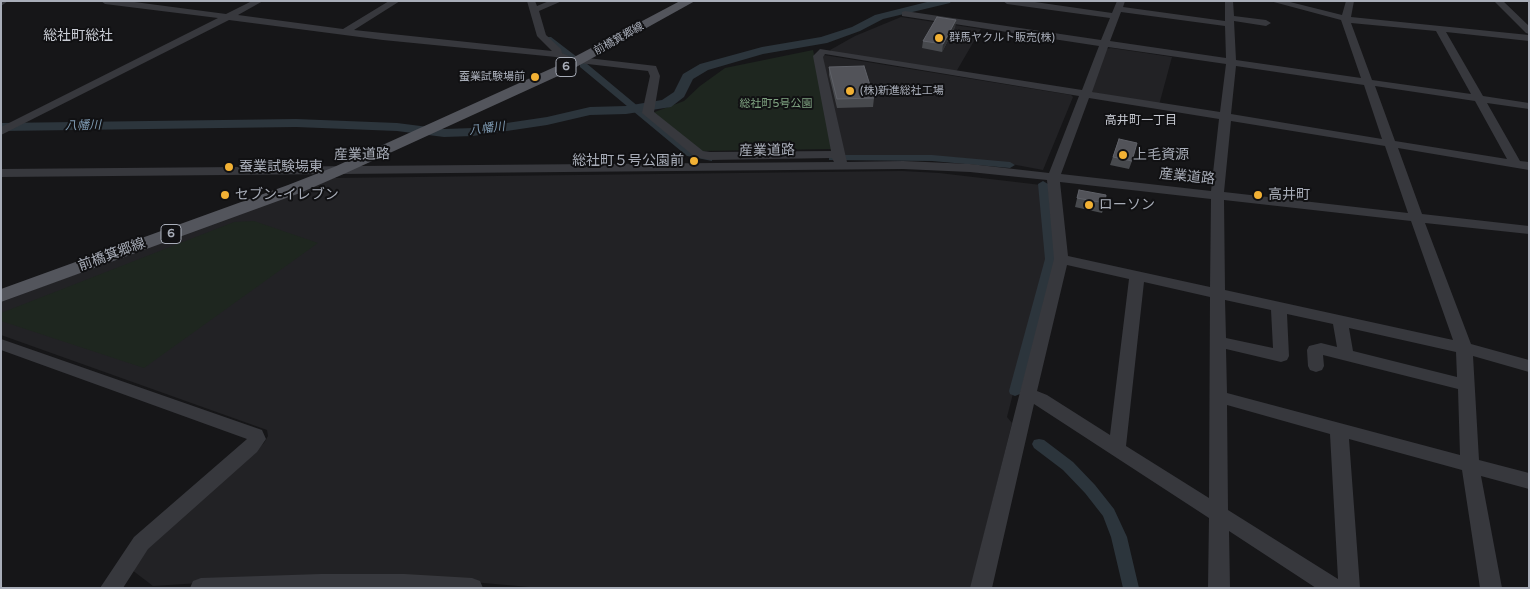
<!DOCTYPE html>
<html>
<head>
<meta charset="utf-8">
<style>
	body { margin:0 }
	#map { position:relative; width:1530px; height:589px; overflow:hidden; background:#161618; font-family:"Varela Round",sans-serif }
	canvas { display:block }
	.frame { position:absolute; inset:0; border:2px solid #a8adb8; pointer-events:none }
</style>
</head>
<body>
<div id="map">
<canvas width="1530" height="589"></canvas>
<div class="frame"></div>
</div>
<script>
const c = document.querySelector('canvas').getContext('2d');
c.lineJoin = 'round';
function paint(path, color) { c.fillStyle = color; c.fill(path, 'evenodd'); }
const shape = rows => new Path2D(rows.map(r => 'M' + r).join(''));
function strokePath(path, color, width, dash) { c.strokeStyle = color; c.lineWidth = width; c.lineCap = dash ? 'butt' : 'round'; c.setLineDash(dash || []); c.stroke(path); }
function write(font, color, halo, rows, align = 'center') {
  c.font = font + ' "Varela Round","Noto Sans JP",sans-serif'; c.lineWidth = 4; c.setLineDash([]); c.textBaseline = 'middle'; c.strokeStyle = halo; c.fillStyle = color; for (const [text, x, y, turn = 0] of rows) {
    c.save(); c.translate(x, y); c.rotate((+turn || 0) * Math.PI / 180); c.textAlign = isNaN(turn) ? turn : align; if (halo) c.strokeText(text, 0, 0); c.fillText(text, 0, 0); c.restore();
  }
}
const built = shape([
	[901,17,981,29,956,72,832,52,830,50,855,36],
	[1111,48,1172,57,1159,105,1090,92,1106,49],
	[824,55,1071,95,1073,97,1043,170,1011,164,960,158,911,155,841,156,821,56],
	[902,171,939,173,1041,185,1048,257,1007,417,1012,423,971,588,541,588,426,578,279,578,153,586,132,570,146,546,264,443,268,436,267,430,1,335,1,302,334,178]
]);
const green = shape([
	[813,50,834,149,700,151,652,113,684,101,700,86,725,68],
	[254,221,318,243,144,368,1,321,1,313,234,222]
]);
const canal = shape([
	[545,37,551,37,577,57,570,59,545,41,545,37],
	[580,63,586,63,693,152,712,157,712,161,687,156,580,67,580,63],
	[832,155,932,155,1010,162,1015,165,1010,168,932,161,829,160,829,156,832,155],
	[1043,181,1048,184,1055,259,1021,391,1020,394,1015,396,1010,394,1009,391,1045,259,1038,184,1043,181],
	[1039,439,1044,440,1073,462,1095,485,1114,509,1127,537,1139,588,1123,588,1111,537,1103,516,1085,493,1063,470,1034,448,1032,444,1034,440,1039,439]
]);
const river = shape([
	[931,1,951,1,950,3,883,19,860,31,827,43,763,54,708,70,693,79,684,97,671,107,626,114,590,115,547,125,473,136,444,137,397,131,296,127,1,131,1,123,296,119,397,123,444,129,473,128,547,117,590,107,626,106,662,100,674,92,683,74,700,64,762,47,821,37,852,27,875,15,931,1]
]);
const minor = shape([
	[1,1,8,1,1,6,1,1],
	[101,1,127,1,226,14,252,1,263,1,238,15,343,29,389,1,400,1,354,30,552,51,537,36,527,1,535,1,537,6,549,1,562,1,539,11,546,35,561,49,562,53,575,59,579,57,656,66,660,76,654,112,703,151,710,152,831,151,813,56,820,49,1082,90,1099,46,902,16,902,12,905,11,1101,40,1110,18,1007,4,1003,1,1028,1,1112,13,1117,1,1125,1,1123,7,1225,21,1225,1,1233,1,1234,16,1266,20,1271,23,1266,26,1234,21,1236,60,1361,78,1341,20,1270,1,1286,1,1342,15,1346,1,1354,1,1351,17,1529,35,1529,41,1446,32,1483,96,1529,103,1529,109,1487,103,1520,161,1529,162,1529,170,1398,148,1422,214,1529,226,1529,234,1425,223,1471,344,1529,360,1529,372,1473,356,1479,460,1529,473,1529,489,1481,476,1502,588,1480,588,1462,470,1349,439,1360,588,1316,588,1229,531,1230,588,1208,588,1209,518,1034,404,992,588,970,588,1054,259,1047,180,970,172,903,169,1,177,1,169,834,162,832,158,710,160,695,157,642,113,650,76,648,71,579,63,574,66,556,57,383,40,229,20,1,135,1,127,218,18,105,4,101,1],
	[1121,12,1225,26,1226,58,1110,41,1121,12],
	[1351,23,1436,31,1471,94,1372,80,1351,23],
	[1108,47,1226,64,1220,112,1092,92,1108,47],
	[825,54,1079,96,1049,173,970,164,903,161,847,162,823,57,825,54],
	[1236,66,1364,85,1382,139,1231,114,1236,66],
	[1375,86,1475,101,1507,159,1395,141,1375,86],
	[1089,98,1219,119,1211,191,1061,174,1089,98],
	[1231,121,1385,146,1408,213,1224,192,1231,121],
	[1060,182,1211,199,1210,287,1068,256,1060,182],
	[1224,200,1411,221,1453,340,1225,290,1224,200],
	[1067,265,1129,279,1110,435,1047,395,1037,391,1067,265],
	[1144,282,1210,297,1209,498,1126,446,1144,282],
	[1225,300,1271,310,1273,348,1226,338,1225,300],
	[1287,314,1333,324,1337,347,1321,343,1309,346,1307,350,1308,366,1310,370,1316,372,1322,370,1324,366,1323,355,1458,389,1460,455,1227,393,1226,349,1281,362,1287,360,1289,356,1287,314],
	[1349,328,1456,352,1457,377,1353,351,1349,328],
	[1227,405,1330,434,1338,579,1228,510,1227,405],
	[1494,1,1503,1,1529,26,1529,34,1526,33,1494,1],
	[1,339,262,430,266,439,257,452,148,549,123,588,100,588,134,537,247,439,1,350,1,339],
	[321,574,404,574,472,578,480,581,483,588,190,588,193,581,201,578,321,574]
]);
const major = shape([
	[680,1,695,1,569,71,346,173,300,193,1,302,1,289,288,185,334,167,559,65,680,1]
]);
const wall = shape([
	[956,20,955,27,942,52,922,48,923,41],
	[829,67,874,98,873,107,837,108,829,75],
	[1119,139,1132,161,1129,169,1110,165],
	[1079,190,1105,203,1102,213,1075,207]
]);
const shadedWall = shape([
	[956,20,955,27,942,52,943,44]
]);
const building = shape([
	[937,17,956,20,943,44,923,41,937,17],
	[864,66,874,98,837,99,829,67,864,66],
	[1119,139,1137,143,1132,161,1113,157,1119,139],
	[1079,190,1106,195,1105,203,1077,198,1079,190]
]);
const markers = [
	[939,38,5,"#f2b134"],
	[535,77,5,"#f2b134"],
	[850,91,5,"#f2b134"],
	[1123,155,5,"#f2b134"],
	[694,161,5,"#f2b134"],
	[229,167,5,"#f2b134"],
	[225,195,5,"#f2b134"],
	[1258,195,5,"#f2b134"],
	[1089,205,5,"#f2b134"]
];
const farPoinames = [
	["群馬ヤクルト販売(株)",949,38],
	["蚕業試験場前",525,77,"right"],
	["(株)新進総社工場",860,91]
];
const farStreetnames = [
	["前橋箕郷線",619,39,-29]
];
const farParknames = [
	["総社町5号公園",776,104]
];
const shields = [
	[566,67,20],
	[171,234,20]
];
const shieldNames = [
	["6",566,67],
	["6",171,234]
];
const farNeighbourhoodnames = [
	["高井町一丁目",1141,121]
];
const farWaternames = [
	["八幡川",83,126,-1],
	["八幡川",487,129,-7]
];
const farQuarternames = [
	["総社町総社",78,36]
];
const streetNames = [
	["産業道路",767,151,-1],
	["産業道路",362,155,-1],
	["産業道路",1187,177,6],
	["前橋箕郷線",112,255,-20]
];
const poiNames = [
	["上毛資源",1133,155],
	["総社町５号公園前",684,161,"right"],
	["蚕業試験場東",239,167],
	["セブン-イレブン",235,195],
	["高井町",1268,195],
	["ローソン",1099,205]
];
paint(built, '#222225');
paint(green, '#1e261f');
paint(canal, '#2c353c');
paint(river, '#2c353c');
paint(minor, '#37383d');
paint(major, '#53555c');
paint(wall, '#47494d');
paint(shadedWall, '#2f3033');
paint(building, '#525359');
strokePath(building, '#5f6168', 1);
for (const [x, y, r, color] of markers) { const dot = new Path2D(); dot.arc(x, y, r, 0, 2 * Math.PI); c.fillStyle = color; c.fill(dot); strokePath(dot, '#111113', 2); }
write('11px', '#a8adb8', '#111113', farPoinames, 'left');
write('11px', '#a8adb8', '#111113', farStreetnames);
write('11px', '#7fa381', '#111113', farParknames);
for (const [x, y, w] of shields) { const box = new Path2D(); box.roundRect(x - w / 2, y - 9.5, w, 19, 4); c.fillStyle = '#111113'; c.fill(box); strokePath(box, '#a8adb8', 1); }
write('bold 12px', '#a8adb8', null, shieldNames);
write('12px', '#c9ccd4', '#111113', farNeighbourhoodnames);
write('italic 12px', '#7f9bb3', '#111113', farWaternames);
write('14px', '#c9ccd4', '#111113', farQuarternames);
write('14px', '#a8adb8', '#111113', streetNames);
write('14px', '#a8adb8', '#111113', poiNames, 'left');
</script>
</body>
</html>
